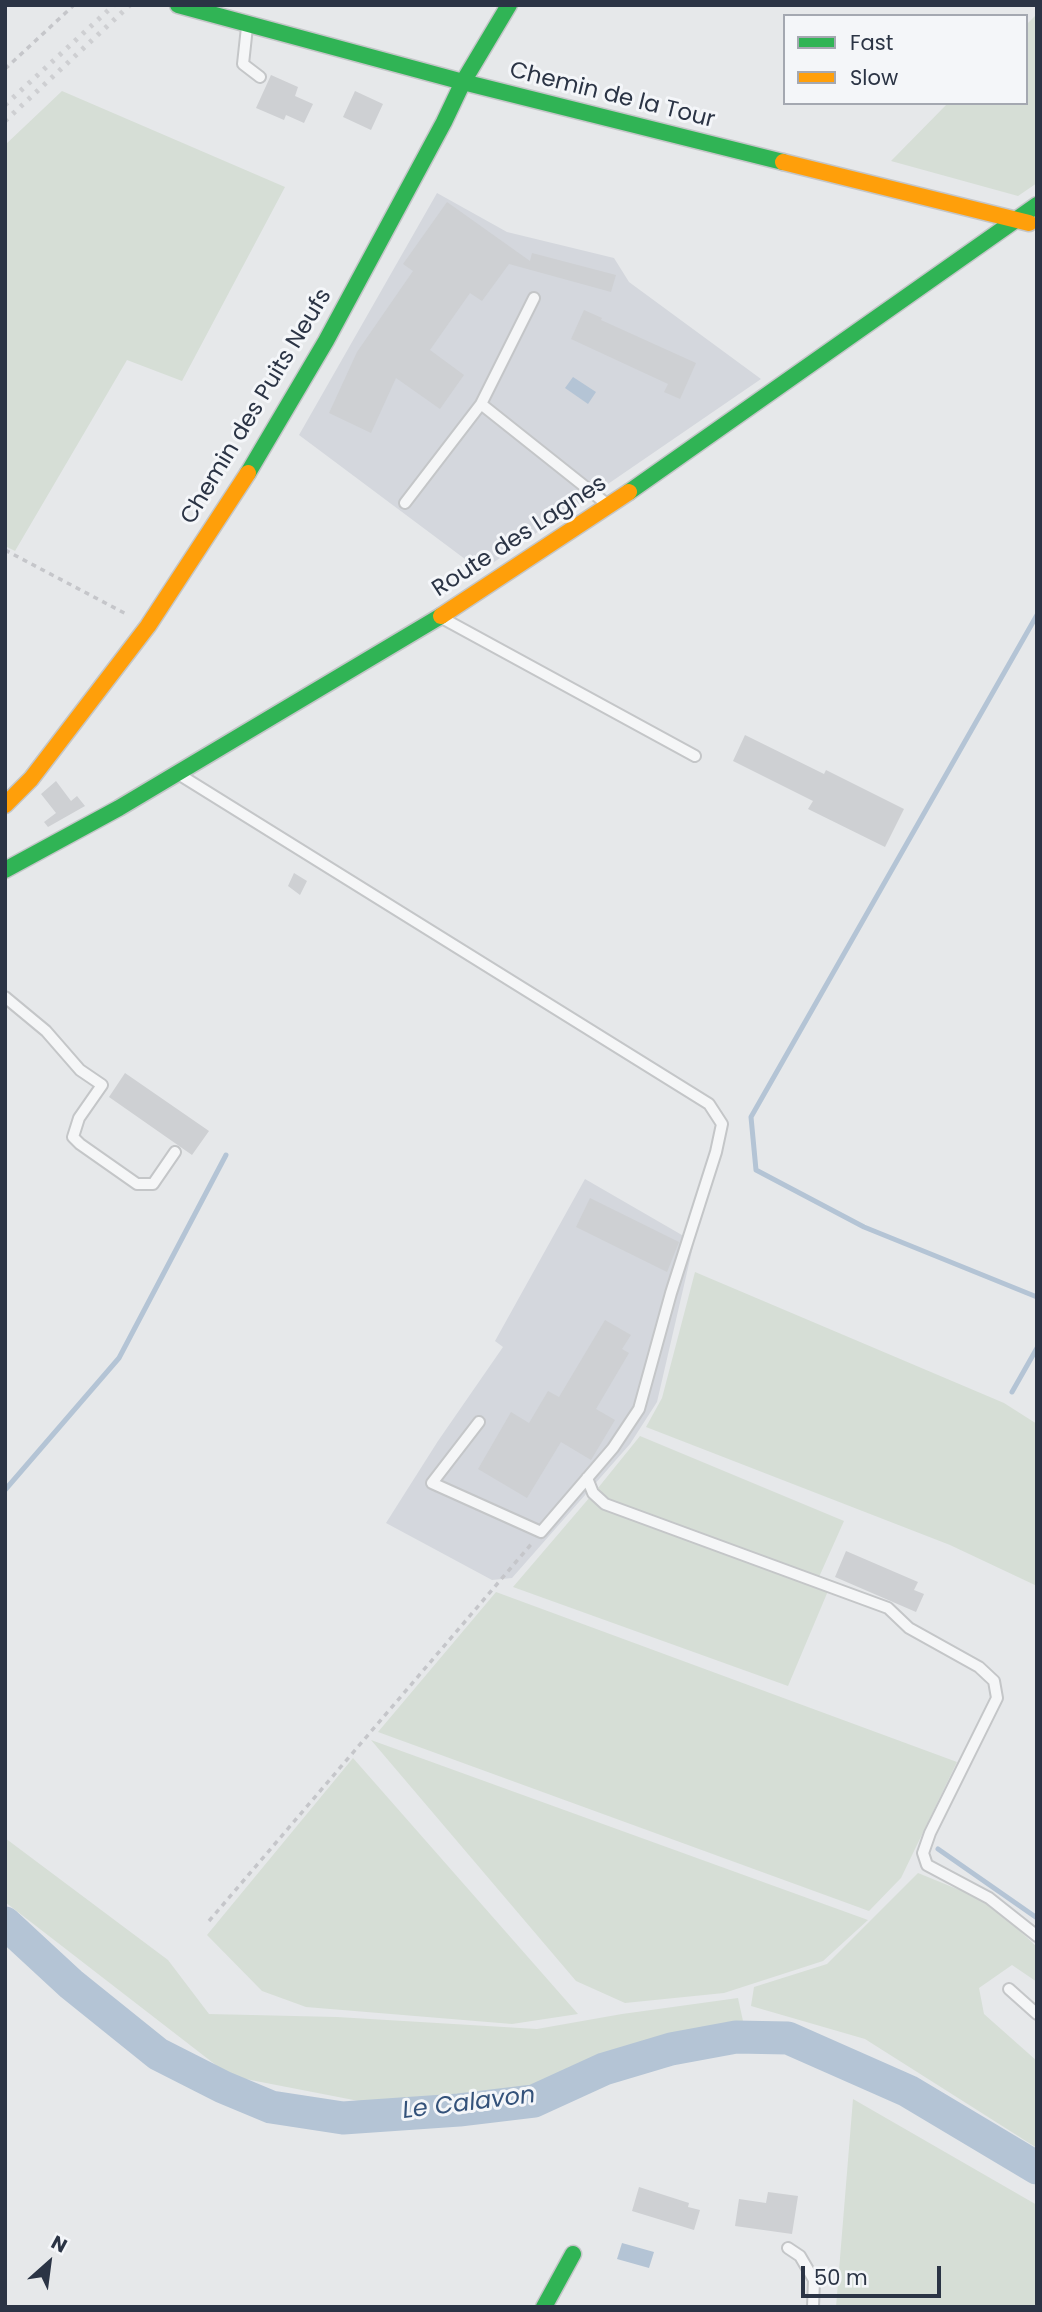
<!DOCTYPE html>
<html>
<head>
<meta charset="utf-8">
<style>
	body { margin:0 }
	#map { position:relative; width:1042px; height:2312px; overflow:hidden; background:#e6e8ea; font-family:Poppins,sans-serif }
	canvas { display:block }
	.frame { position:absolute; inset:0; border:7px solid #2b3445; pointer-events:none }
	.legend { position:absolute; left:783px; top:14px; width:245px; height:91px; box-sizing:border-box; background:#f4f6f9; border:2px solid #a4a8b1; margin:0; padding:9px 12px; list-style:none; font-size:21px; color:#2b3445 }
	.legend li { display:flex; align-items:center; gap:14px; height:35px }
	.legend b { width:35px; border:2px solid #a4a8b1 }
	.north { position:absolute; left:14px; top:2228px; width:70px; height:70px; -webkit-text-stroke:5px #f4f6f9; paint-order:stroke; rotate:28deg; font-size:19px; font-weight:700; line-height:28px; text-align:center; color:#2b3445 }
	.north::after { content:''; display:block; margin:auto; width:24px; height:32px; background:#2b3445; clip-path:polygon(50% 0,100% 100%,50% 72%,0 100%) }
	.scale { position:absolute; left:801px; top:2266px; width:140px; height:32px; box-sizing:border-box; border:4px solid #2b3445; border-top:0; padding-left:9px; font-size:21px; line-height:24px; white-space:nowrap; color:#2b3445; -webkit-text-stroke:5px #f4f6f9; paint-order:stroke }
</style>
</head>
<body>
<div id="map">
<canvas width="1042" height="2312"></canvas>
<div class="frame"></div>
<ul class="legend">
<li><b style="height:9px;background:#30b455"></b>Fast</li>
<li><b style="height:9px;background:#ff9f0a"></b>Slow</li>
</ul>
<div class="north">N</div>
<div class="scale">50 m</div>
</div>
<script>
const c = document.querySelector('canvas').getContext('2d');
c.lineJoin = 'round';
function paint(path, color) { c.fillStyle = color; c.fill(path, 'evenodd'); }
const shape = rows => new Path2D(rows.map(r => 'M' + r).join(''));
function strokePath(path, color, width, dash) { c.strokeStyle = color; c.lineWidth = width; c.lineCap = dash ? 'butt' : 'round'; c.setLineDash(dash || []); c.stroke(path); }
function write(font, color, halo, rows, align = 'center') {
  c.font = font + ' Poppins,sans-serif'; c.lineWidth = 6; c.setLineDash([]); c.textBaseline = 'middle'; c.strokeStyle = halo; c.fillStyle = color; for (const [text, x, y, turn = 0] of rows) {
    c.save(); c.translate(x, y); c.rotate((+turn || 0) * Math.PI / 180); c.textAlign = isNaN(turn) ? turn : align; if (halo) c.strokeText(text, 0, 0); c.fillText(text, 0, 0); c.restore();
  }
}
const built = shape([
	[437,193,507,232,614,258,629,282,761,379,481,571,299,435],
	[585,1179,694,1242,657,1402,630,1444,512,1578,492,1580,386,1523,438,1441,503,1347,495,1341]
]);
const green = shape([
	[1037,14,1037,183,1018,196,891,161,948,103,1026,103,1026,25],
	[62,91,285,187,182,381,127,360,15,551,5,546,5,145],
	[695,1272,1004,1403,1037,1424,1037,1586,950,1545,646,1427,662,1398],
	[640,1436,844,1521,819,1577,608,1500,598,1488],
	[590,1497,603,1509,828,1591,788,1686,513,1587],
	[496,1592,957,1762,901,1878,869,1911,378,1732],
	[371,1740,868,1920,823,1961,724,1993,625,2003,576,1981],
	[353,1758,578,2014,512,2024,306,2007,262,1991,207,1935],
	[5,1838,168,1960,209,2014,337,2017,537,2029,622,2014,738,1998,743,2021,626,2053,510,2097,364,2102,230,2076,5,1902],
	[918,1873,989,1902,1037,1947,1037,1982,1012,1965,979,1988,984,2014,1037,2061,1037,2148,865,2039,751,2006,754,1987,827,1964],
	[853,2099,1037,2205,1037,2307,836,2307]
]);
const water = shape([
	[573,377,596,392,588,404,565,388],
	[622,2243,654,2252,649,2268,617,2259]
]);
const stream = shape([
	[1037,615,751,1117,756,1170,864,1227,1037,1297],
	[1012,1392,1037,1348],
	[5,1490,119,1358,226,1155],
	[938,1849,1037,1918]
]);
const river = shape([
	[5,1923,71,1984,158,2054,223,2087,271,2107,343,2118,459,2110,534,2101,604,2069,671,2049,736,2037,788,2038,908,2091,1037,2168]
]);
const building = shape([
	[271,75,298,87,295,96,313,104,304,123,286,115,284,120,256,108],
	[355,91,383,104,371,130,343,117],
	[447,202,530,261,532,253,616,275,611,292,509,264,482,301,470,293,430,350,464,375,440,409,396,378,371,433,329,413,357,352,413,271,403,264],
	[584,310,602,318,601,320,696,363,680,399,664,392,668,384,571,339],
	[745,735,824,774,826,770,904,809,885,847,808,809,813,801,733,761],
	[56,781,71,801,77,796,85,806,48,827,44,822,56,813,41,794],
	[294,873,307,881,300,895,288,886],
	[125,1073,209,1131,192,1155,109,1097],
	[590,1198,679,1242,667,1272,576,1227],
	[605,1320,631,1335,622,1349,629,1353,596,1409,615,1420,591,1460,561,1442,527,1498,478,1469,511,1412,529,1423,548,1391,559,1397],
	[846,1551,918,1582,914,1590,924,1594,916,1612,835,1577],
	[639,2187,689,2203,688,2207,700,2210,694,2230,632,2211],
	[768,2192,798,2196,792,2234,735,2226,739,2199,766,2203]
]);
const path = shape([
	[5,69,74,5],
	[5,550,128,615],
	[209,1921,533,1542]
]);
const lane = shape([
	[247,27,243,64,260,77],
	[534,298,481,404,608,505],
	[405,503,481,404],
	[442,618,695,756],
	[180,775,709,1104,722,1124,716,1152,671,1293,639,1409,613,1448,541,1532,432,1483,479,1422],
	[5,997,46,1031,80,1070,102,1085,79,1118,73,1137,80,1144,137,1184,153,1184,175,1152],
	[587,1478,593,1493,605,1504,888,1608,909,1628,979,1667,994,1681,997,1698,930,1833,923,1853,927,1865,989,1898,1037,1936],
	[1009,1989,1037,2014],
	[788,2248,800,2256,814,2280,813,2307]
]);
const fast = shape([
	[178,5,463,82,783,162],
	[248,473,326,341,444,122,463,82,509,5],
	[629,492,1037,205],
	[5,870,119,808,441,616],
	[544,2307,573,2254]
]);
const slow = shape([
	[783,162,1029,223],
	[441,616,629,492],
	[5,805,31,779,148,626,248,473]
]);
const rail = shape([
	[5,105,114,5],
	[5,121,130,5]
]);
const streetNames = [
	["Chemin de la Tour",612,96,14],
	["Chemin des Puits Neufs",257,407,-59],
	["Route des Lagnes",520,537,-33]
];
const waterNames = [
	["Le Calavon",469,2104,-7]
];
paint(built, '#d4d7dd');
paint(green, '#d6ded6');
paint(water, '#b4c4d5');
strokePath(stream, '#b4c4d5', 5);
strokePath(river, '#b4c4d5', 33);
paint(building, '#ced0d3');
strokePath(lane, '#c4c6c8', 14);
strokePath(fast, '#c4c6c8', 19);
strokePath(slow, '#c4c6c8', 19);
strokePath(path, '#c5c6ca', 3.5, [5, 5]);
strokePath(lane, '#f5f6f7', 10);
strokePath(fast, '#30b455', 16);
strokePath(slow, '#ff9f0a', 16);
strokePath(rail, '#cecfd2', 5, [3.5, 7]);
write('23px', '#2b3445', '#f4f6f9', streetNames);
write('italic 24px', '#34527a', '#f4f6f9', waterNames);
</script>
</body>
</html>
